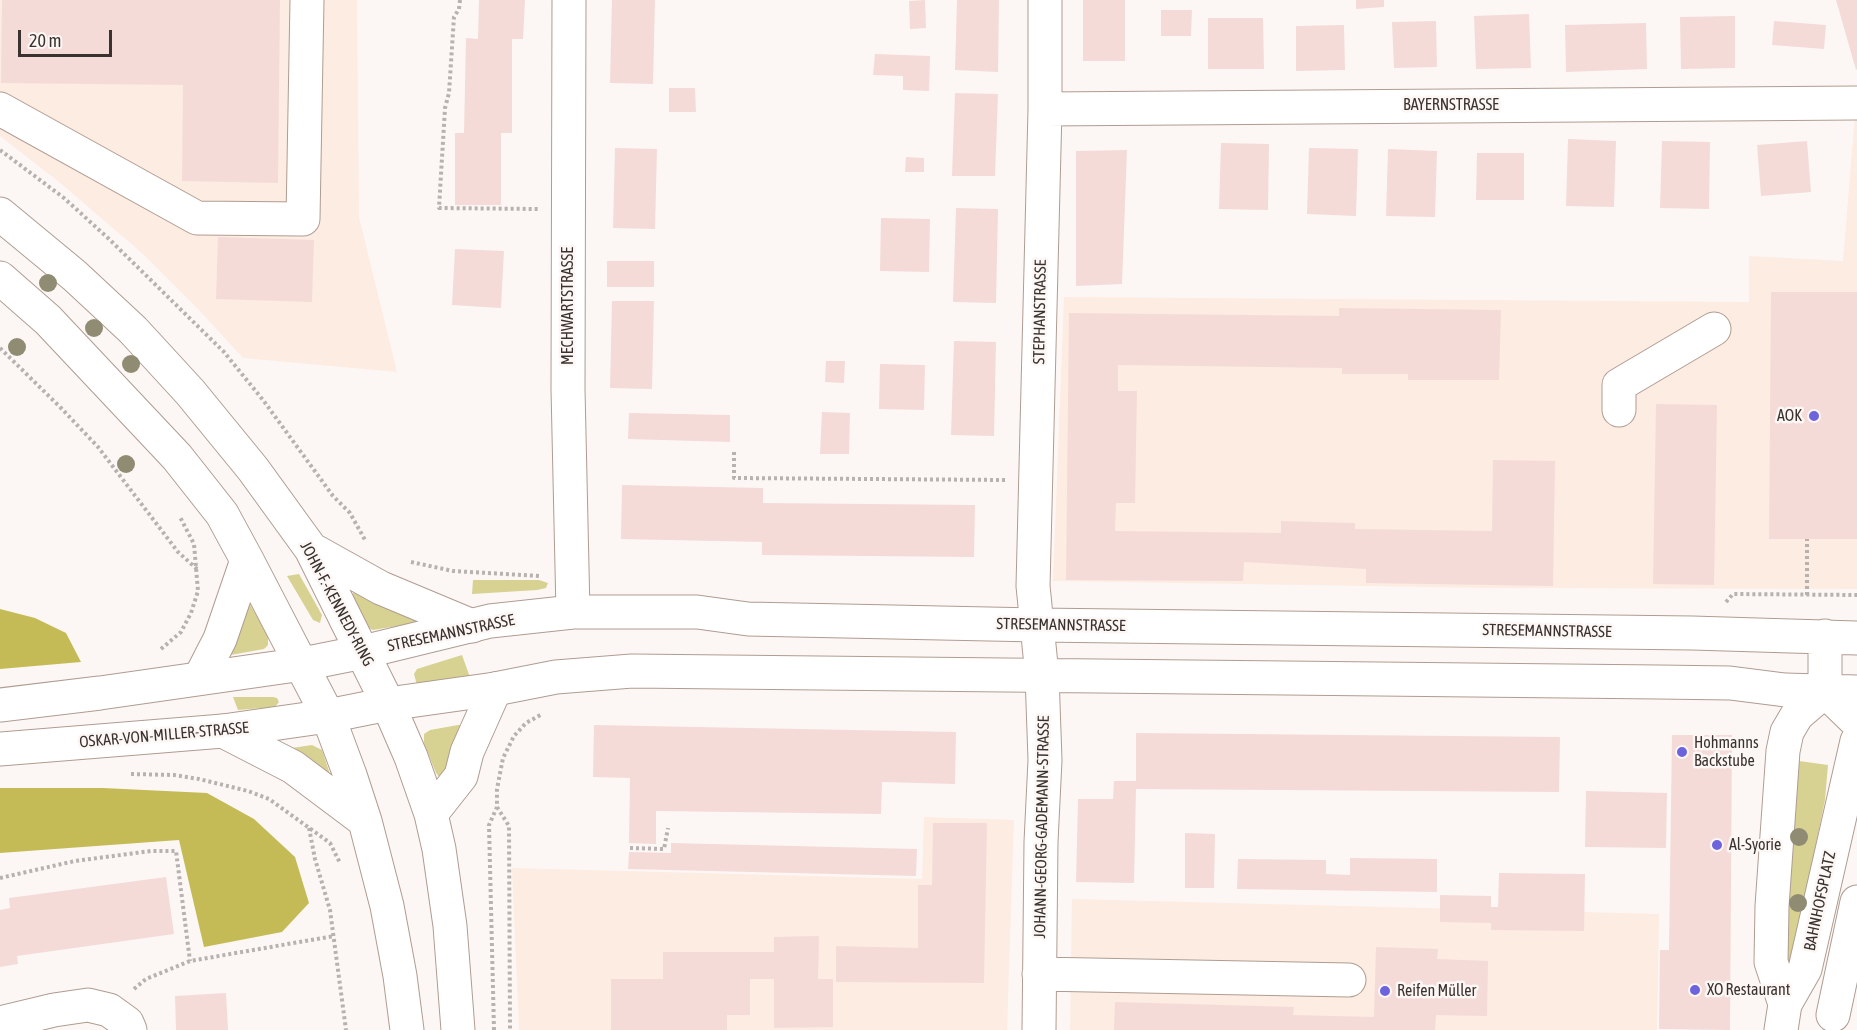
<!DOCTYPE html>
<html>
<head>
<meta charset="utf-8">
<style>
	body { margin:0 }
	#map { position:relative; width:1857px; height:1030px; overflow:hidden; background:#fcf7f5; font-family:"Asap Condensed",sans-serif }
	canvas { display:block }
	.scale { position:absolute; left:18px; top:30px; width:94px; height:27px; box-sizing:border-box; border:3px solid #3a322e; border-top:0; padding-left:8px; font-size:18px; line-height:21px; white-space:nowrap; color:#3a322e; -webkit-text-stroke:4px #fcf7f5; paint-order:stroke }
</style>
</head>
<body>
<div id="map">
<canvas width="1857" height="1030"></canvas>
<div class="scale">20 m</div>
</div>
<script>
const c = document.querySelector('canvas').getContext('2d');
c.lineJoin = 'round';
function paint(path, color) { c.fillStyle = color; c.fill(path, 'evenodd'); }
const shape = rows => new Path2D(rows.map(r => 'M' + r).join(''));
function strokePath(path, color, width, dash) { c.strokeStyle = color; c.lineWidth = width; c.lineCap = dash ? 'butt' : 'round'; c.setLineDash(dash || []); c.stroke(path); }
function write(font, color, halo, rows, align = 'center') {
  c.font = font + ' "Asap Condensed",sans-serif'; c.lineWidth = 5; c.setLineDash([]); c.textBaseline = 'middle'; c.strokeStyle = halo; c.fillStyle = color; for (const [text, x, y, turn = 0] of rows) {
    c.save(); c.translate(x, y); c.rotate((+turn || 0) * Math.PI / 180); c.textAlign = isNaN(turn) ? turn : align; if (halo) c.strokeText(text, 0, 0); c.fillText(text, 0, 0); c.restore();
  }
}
const built = shape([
	[0,0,357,0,359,217,397,372,243,358,198,309,144,255,64,186,0,136],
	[1855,114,1857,114,1857,589,1491,588,1053,581,1064,297,1749,302,1749,256,1843,261],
	[924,817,1014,820,1007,1030,519,1030,512,868,922,879],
	[1072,899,1659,914,1657,1030,1070,1030]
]);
const green = shape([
	[299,574,322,615,320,623,313,620,287,576],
	[473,580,539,580,548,583,546,588,537,590,472,594],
	[354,592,428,621,373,630,369,628,354,600,352,595],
	[248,601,268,635,268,645,264,649,225,656],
	[462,655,471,680,417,685,414,674,417,669],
	[233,697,273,697,277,698,279,702,275,707,238,710],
	[458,725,462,725,453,771,440,778,436,773,424,743,424,734,430,730],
	[312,745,322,750,332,780,292,748],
	[1799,761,1828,765,1825,800,1791,966,1784,962,1794,780]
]);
const forest = shape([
	[0,609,35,618,66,633,81,662,0,669],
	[0,788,103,788,207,793,254,819,295,857,309,903,282,932,204,947,179,840,0,853]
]);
const building = shape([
	[2,0,280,0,278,183,182,181,183,85,1,83],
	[479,0,525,0,523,39,512,39,512,133,501,133,501,205,455,205,455,133,464,133,466,38,478,39],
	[612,0,655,0,653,84,610,83],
	[925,0,926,28,910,29,909,1],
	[957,0,999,0,998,72,955,70],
	[1083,0,1125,0,1125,61,1083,61],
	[1356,0,1384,0,1384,7,1356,9],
	[1836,0,1857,0,1857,69,1856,70],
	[1161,10,1192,10,1191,36,1161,36],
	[1529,14,1531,68,1476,69,1474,16],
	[1735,16,1735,68,1681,69,1680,17],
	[1208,18,1263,18,1264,69,1208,69],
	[1436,21,1437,67,1394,68,1392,22],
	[1774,21,1826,25,1824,49,1772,45],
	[1646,23,1647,69,1566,72,1565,25],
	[1344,25,1345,70,1296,71,1296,26],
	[875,54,930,56,929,91,903,90,903,76,873,75],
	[669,88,695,88,696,112,669,112],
	[955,93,998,94,995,176,952,176],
	[1568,139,1616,141,1614,207,1566,206],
	[1662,141,1710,142,1709,209,1660,208],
	[1807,141,1811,192,1761,196,1757,145],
	[1221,143,1269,144,1268,210,1219,209],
	[615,148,657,149,655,229,613,228],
	[1309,148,1358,149,1356,216,1307,214],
	[1388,149,1437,151,1435,217,1386,216],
	[1127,150,1122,284,1076,286,1076,151],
	[1477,153,1524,153,1524,200,1476,200],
	[906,157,924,158,924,172,905,172],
	[956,208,998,209,996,303,953,302],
	[881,218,930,219,929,272,880,271],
	[218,237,314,240,312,302,216,299],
	[455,249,504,251,501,308,452,305],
	[607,261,654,261,654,287,607,287],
	[1771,292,1857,292,1857,539,1769,539],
	[612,301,654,301,652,389,610,388],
	[1339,308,1501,310,1499,380,1408,380,1408,374,1342,374,1342,368,1118,365,1118,391,1137,391,1135,503,1116,503,1115,531,1281,533,1281,521,1355,523,1355,529,1492,531,1493,460,1555,461,1553,586,1366,583,1366,569,1244,562,1243,581,1066,580,1069,313,1339,316],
	[954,341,996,342,994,436,951,435],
	[826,361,845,361,844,383,825,382],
	[880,364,925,365,924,410,879,409],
	[1656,404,1717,405,1714,585,1653,584],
	[822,412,850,413,849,454,820,454],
	[629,413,730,415,730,442,628,439],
	[622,485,763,488,763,503,975,505,974,557,762,555,762,542,621,539],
	[594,725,956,732,955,784,882,782,881,814,656,811,656,844,629,843,630,778,593,777],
	[1136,733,1560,737,1559,792,1136,789,1134,883,1076,882,1078,799,1113,799,1114,781,1136,781],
	[1672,735,1732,735,1730,1030,1659,1029,1660,950,1669,950],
	[1586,791,1667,793,1666,848,1585,847],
	[933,823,987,823,984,983,836,982,836,946,918,948,918,885,932,885],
	[1185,833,1215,834,1214,888,1185,888],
	[671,843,917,849,916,876,628,869,629,852,671,853],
	[1350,858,1437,859,1437,892,1237,889,1238,859,1326,860,1326,874,1350,875],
	[1499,873,1585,874,1584,931,1491,930,1491,923,1440,922,1440,895,1491,896,1491,907,1498,907],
	[166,877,174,934,17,956,18,964,0,967,0,910,10,908,9,898],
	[819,936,818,979,833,979,833,1027,774,1028,774,979,750,979,750,1015,727,1015,727,1030,611,1030,611,979,663,979,663,952,774,952,774,937],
	[1376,947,1438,949,1437,959,1488,961,1487,1016,1436,1015,1435,1030,1114,1030,1115,1002,1294,1007,1293,1015,1374,1017],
	[226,993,228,1030,176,1030,175,996]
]);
const path = shape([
	[460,0,459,9,454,17,449,93,445,108,439,208,538,209],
	[0,150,64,198,109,239,224,352,263,400,333,496,350,513,365,540],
	[0,348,61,408,98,447,178,552,197,569],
	[734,452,734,478,1005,480],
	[411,562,453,571,540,576],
	[1807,595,1807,539],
	[1726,602,1733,594,1857,595],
	[161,649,181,632,191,613,198,591,194,544,180,517],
	[131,774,174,775,199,779,248,791,269,799,330,843,340,863],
	[497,807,509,826,510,1030],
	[309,828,315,859,330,910,346,1030],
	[630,848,664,849,668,828],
	[0,878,75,861,151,851,176,851,190,961],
	[134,989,146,979,190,961,334,936],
	[494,1030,489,825,497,807,497,789,503,758,514,736,526,723,542,714]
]);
const minor = shape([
	[569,0,568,389,573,612],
	[0,109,197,218,303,219,307,0],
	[1045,109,1857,103],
	[1619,410,1619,385,1714,329],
	[1825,636,1825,691,1857,722],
	[0,705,100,693,303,664,363,652,490,621,573,612,697,612,748,619,1037,625,1692,633,1857,638],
	[0,749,223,731,328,716,388,704,495,689,556,677,632,671,1659,682,1730,683,1785,690,1857,692],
	[1039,974,1349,980],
	[1785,1004,1771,962,1772,906,1783,751,1787,732,1797,715,1825,691],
	[1833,1015,1857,902],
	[0,1023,54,1010,88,1005,109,1010,127,1023,130,1030],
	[1039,1030,1041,842,1045,760,1042,675,1033,586,1045,109,1045,0],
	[1781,1030,1785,1004,1805,969,1857,741]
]);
const major = shape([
	[0,214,75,276,133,330,190,392,253,469,311,549,388,704,411,757,431,814,439,849,450,926,458,1030],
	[0,278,48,320,177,457,222,514,247,560,328,716,350,775,365,821,387,906,400,976,407,1030],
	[311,549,381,588,472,626],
	[200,678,220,639,247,560],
	[223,731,293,767,365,821],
	[431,814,461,776,467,752,495,689]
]);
const trees = [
	[48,283],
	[94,328],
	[17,347],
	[131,364],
	[126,464],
	[1799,837],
	[1798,903]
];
const markers = [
	[1814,416,6,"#6c63dd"],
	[1682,752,6,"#6c63dd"],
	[1717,845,6,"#6c63dd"],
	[1695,990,6,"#6c63dd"],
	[1385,991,6,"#6c63dd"]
];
const streetNames = [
	["BAYERNSTRASSE",1451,105],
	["MECHWARTSTRASSE",568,306,-90],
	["STEPHANSTRASSE",1040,312,-89],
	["JOHN-F.-KENNEDY-RING",337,604,62],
	["STRESEMANNSTRASSE",1061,625,1],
	["STRESEMANNSTRASSE",1547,631,1],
	["STRESEMANNSTRASSE",451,633,-12],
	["OSKAR-VON-MILLER-STRASSE",164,735,-5],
	["JOHANN-GEORG-GADEMANN-STRASSE",1042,827,-89],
	["BAHNHOFSPLATZ",1820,901,-78]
];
const poiNames = [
	["AOK",1802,416,"right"],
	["Hohmanns",1694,743],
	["Backstube",1694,761],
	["Al-Syorie",1729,845],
	["XO Restaurant",1707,990],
	["Reifen Müller",1397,991]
];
paint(built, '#fdece2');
paint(green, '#d7d291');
paint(forest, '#c5bb56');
paint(building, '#f4dbd7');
strokePath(minor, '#b09c91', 35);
strokePath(major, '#b09c91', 35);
strokePath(path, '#b7b1af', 4, [3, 3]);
strokePath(minor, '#fff', 33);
strokePath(major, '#fff', 33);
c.fillStyle = '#908c73';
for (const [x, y] of trees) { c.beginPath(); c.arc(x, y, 9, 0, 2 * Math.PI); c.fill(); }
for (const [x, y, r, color] of markers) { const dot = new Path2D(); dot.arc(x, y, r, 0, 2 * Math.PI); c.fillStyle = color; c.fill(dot); strokePath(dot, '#fcf7f5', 2); }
write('16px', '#3a322e', '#fcf7f5', streetNames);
write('16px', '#3a322e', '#fcf7f5', poiNames, 'left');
</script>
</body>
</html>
